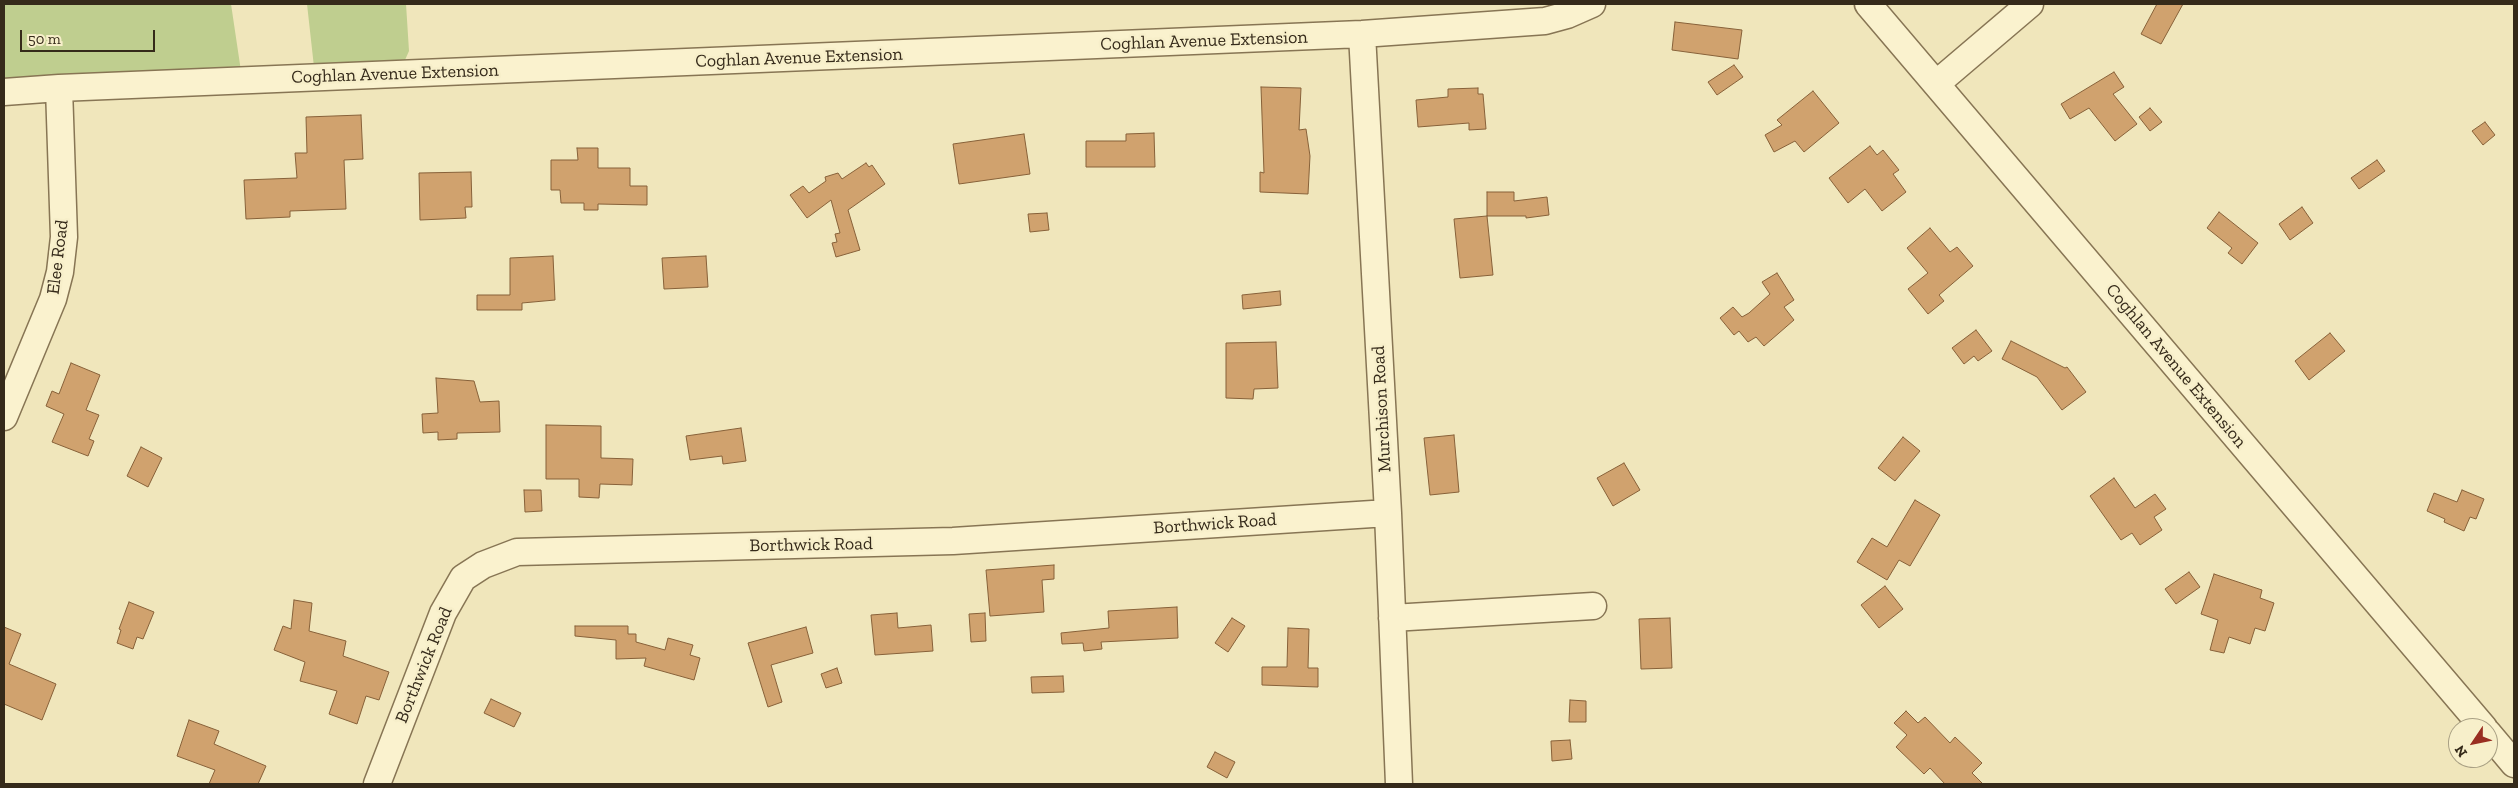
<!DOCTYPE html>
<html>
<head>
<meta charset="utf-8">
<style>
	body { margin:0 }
	#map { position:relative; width:2518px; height:788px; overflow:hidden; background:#f0e6bb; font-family:"Zilla Slab",serif }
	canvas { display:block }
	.frame { position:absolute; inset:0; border:5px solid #352a1a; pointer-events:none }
	.north { position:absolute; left:2448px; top:718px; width:50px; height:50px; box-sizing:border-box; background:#f7efca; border:1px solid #a9a084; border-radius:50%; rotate:236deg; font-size:14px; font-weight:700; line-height:20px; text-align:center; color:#352a1a }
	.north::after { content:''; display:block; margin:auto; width:18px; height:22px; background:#992e21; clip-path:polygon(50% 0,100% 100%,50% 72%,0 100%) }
	.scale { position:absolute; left:20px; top:30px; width:135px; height:22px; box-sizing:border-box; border:2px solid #352a1a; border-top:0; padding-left:6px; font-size:15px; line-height:18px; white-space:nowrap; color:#352a1a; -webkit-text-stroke:4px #f7efca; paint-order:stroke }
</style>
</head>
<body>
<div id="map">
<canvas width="2518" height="788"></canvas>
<div class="frame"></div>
<div class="north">N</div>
<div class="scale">50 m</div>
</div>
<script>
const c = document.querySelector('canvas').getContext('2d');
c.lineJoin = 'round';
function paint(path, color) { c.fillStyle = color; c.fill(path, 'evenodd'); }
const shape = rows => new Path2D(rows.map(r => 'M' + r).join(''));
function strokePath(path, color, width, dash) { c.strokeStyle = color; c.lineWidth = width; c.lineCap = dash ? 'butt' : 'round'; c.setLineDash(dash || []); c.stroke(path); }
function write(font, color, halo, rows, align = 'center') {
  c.font = font + ' "Zilla Slab",serif'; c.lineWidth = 5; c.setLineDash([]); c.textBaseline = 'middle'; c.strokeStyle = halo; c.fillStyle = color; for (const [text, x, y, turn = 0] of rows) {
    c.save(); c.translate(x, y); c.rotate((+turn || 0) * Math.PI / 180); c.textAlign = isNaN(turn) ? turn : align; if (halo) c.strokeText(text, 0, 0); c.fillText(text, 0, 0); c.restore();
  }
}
const green = shape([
	[4,4,231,4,242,78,4,88],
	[307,4,406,4,409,51,405,60,399,67,315,76]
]);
const building = shape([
	[2157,4,2183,4,2161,44,2141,34,2157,4],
	[1675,22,1742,30,1738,59,1672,50,1675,22],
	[1734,65,1743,77,1717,95,1708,82,1734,65],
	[2114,72,2124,87,2113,94,2137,124,2115,141,2089,108,2070,119,2061,104,2114,72],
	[1261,87,1301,88,1299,130,1306,129,1310,156,1308,194,1260,192,1260,172,1264,173,1261,87],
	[1478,88,1478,94,1483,94,1486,129,1469,130,1469,123,1418,127,1416,100,1448,97,1448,89,1478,88],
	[1813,91,1839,123,1804,152,1795,141,1774,152,1765,135,1782,125,1777,120,1813,91],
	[2150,108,2162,122,2150,131,2139,117,2150,108],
	[361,115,363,159,344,160,346,209,290,211,290,217,246,219,244,180,297,178,295,153,307,153,306,117,361,115],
	[2485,122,2495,135,2483,145,2472,131,2485,122],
	[1154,133,1155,167,1086,167,1086,141,1126,141,1126,134,1154,133],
	[1024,134,1030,174,959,184,953,144,1024,134],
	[1870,146,1877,155,1883,150,1899,170,1893,174,1906,192,1882,211,1865,189,1848,203,1829,178,1870,146],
	[577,148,598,148,598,168,630,168,630,186,647,186,647,205,598,204,598,210,584,210,584,203,561,203,560,190,551,190,551,160,578,160,577,148],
	[2377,160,2385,171,2359,189,2351,178,2377,160],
	[866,163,869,167,872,165,885,184,848,210,860,250,836,257,832,243,837,242,835,234,840,233,831,200,807,218,790,195,803,186,809,193,826,181,825,177,838,173,842,179,866,163],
	[471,172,472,207,465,207,466,218,420,220,419,173,471,172],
	[1487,192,1514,192,1514,201,1547,197,1549,215,1526,218,1526,216,1487,216,1487,192],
	[2302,207,2313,223,2290,240,2279,224,2302,207],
	[2219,212,2258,243,2242,264,2228,253,2232,248,2207,228,2219,212],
	[1047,213,1049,230,1030,232,1028,214,1047,213],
	[1487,216,1493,275,1460,278,1454,219,1487,216],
	[1930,228,1950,252,1957,247,1973,266,1939,295,1944,301,1928,314,1908,289,1928,273,1907,248,1930,228],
	[553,256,555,300,522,303,522,310,477,310,477,295,510,295,510,258,553,256],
	[706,256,708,287,664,289,662,258,706,256],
	[1777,273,1794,300,1784,307,1794,320,1764,346,1756,337,1748,342,1739,331,1734,335,1720,318,1733,307,1742,317,1749,313,1770,294,1762,282,1777,273],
	[1280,291,1281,305,1243,309,1242,295,1280,291],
	[1976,330,1992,351,1978,361,1974,356,1964,364,1952,348,1976,330],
	[2330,333,2345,351,2309,380,2295,361,2330,333],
	[2011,341,2065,368,2067,367,2086,392,2062,410,2037,377,2002,359,2011,341],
	[1276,342,1278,388,1254,389,1253,399,1226,398,1226,343,1276,342],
	[71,363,100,375,86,410,99,415,89,439,94,441,88,456,52,442,64,414,46,406,52,391,59,394,71,363],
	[436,378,474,381,480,402,499,401,500,432,457,433,457,439,438,440,438,432,423,433,422,414,438,413,436,378],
	[546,425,601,426,601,458,633,459,632,485,600,484,599,498,579,497,579,479,546,479,546,425],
	[741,428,746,461,723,464,722,456,690,460,686,436,741,428],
	[1454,435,1459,492,1430,495,1424,438,1454,435],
	[1903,437,1920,451,1895,481,1878,468,1903,437],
	[141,447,162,458,148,487,127,476,141,447],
	[1624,463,1640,490,1613,506,1597,478,1624,463],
	[2114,478,2135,508,2155,494,2166,509,2154,517,2162,530,2140,545,2132,533,2121,540,2090,496,2114,478],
	[524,490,541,490,542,511,525,512,524,490],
	[2462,490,2484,499,2476,519,2470,517,2464,531,2444,522,2445,519,2427,511,2434,493,2457,502,2462,490],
	[1915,500,1940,515,1910,566,1899,560,1887,580,1857,562,1872,538,1887,547,1915,500],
	[1054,565,1054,579,1042,580,1044,612,990,616,986,570,1054,565],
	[2189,572,2200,587,2176,604,2165,589,2189,572],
	[2214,574,2262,590,2260,598,2274,603,2265,631,2255,628,2250,644,2229,637,2224,653,2210,650,2218,620,2201,614,2214,574],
	[1885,586,1903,609,1879,628,1861,605,1885,586],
	[294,600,312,603,309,631,346,641,343,656,389,672,379,700,366,696,357,724,329,714,337,691,300,681,305,662,274,650,283,626,291,629,294,600],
	[129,602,154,612,143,639,137,637,133,649,117,643,121,630,119,629,129,602],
	[1177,607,1178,638,1101,642,1102,649,1084,651,1083,643,1062,644,1061,633,1109,628,1108,611,1177,607],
	[897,613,898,628,931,625,933,651,875,655,871,615,897,613],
	[985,613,986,641,971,642,969,614,985,613],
	[1232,618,1245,626,1228,652,1215,643,1232,618],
	[1670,618,1672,668,1641,669,1639,619,1670,618],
	[575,626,628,626,628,634,636,634,636,642,665,650,668,638,693,645,690,655,700,658,694,680,644,666,646,658,616,659,616,640,575,636,575,626],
	[4,627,21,634,9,664,56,684,42,720,4,704,4,627],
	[806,627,813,653,771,665,782,702,768,707,748,643,806,627],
	[1288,628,1309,629,1308,668,1318,668,1318,687,1262,685,1262,667,1287,667,1288,628],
	[837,668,842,683,826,688,821,674,837,668],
	[1063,676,1064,692,1032,693,1031,677,1063,676],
	[491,699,521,713,514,727,484,713,491,699],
	[1570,700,1586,701,1586,722,1569,722,1570,700],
	[1906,711,1918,723,1925,717,1950,743,1955,737,1982,763,1972,773,1983,784,1945,784,1930,768,1924,774,1896,747,1907,735,1894,723,1906,711],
	[189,720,219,731,214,744,266,766,258,784,209,784,215,770,177,756,189,720],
	[1570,740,1572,759,1552,761,1551,741,1570,740],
	[1215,752,1235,762,1227,778,1207,767,1215,752]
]);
const minor = shape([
	[1868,4,2484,728],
	[1362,34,1388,513,1399,784],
	[1936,84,2030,4],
	[4,92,59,88,1362,34,1545,21,1567,15,1592,4],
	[4,417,53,299,60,272,64,237,59,88],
	[1392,618,1593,606],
	[2488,733,2514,764],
	[377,784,443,613,463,578,483,565,517,552,953,541,1388,513]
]);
const streetNames = [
	["Coghlan Avenue Extension",1204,41,-2],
	["Coghlan Avenue Extension",799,58,-2],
	["Coghlan Avenue Extension",395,74,-2],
	["Elee Road",58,257,-83],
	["Coghlan Avenue Extension",2176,366,50],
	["Murchison Road",1382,409,-93],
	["Borthwick Road",1215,524,-4],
	["Borthwick Road",811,545,-1],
	["Borthwick Road",424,665,-68]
];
paint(green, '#bfce8f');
paint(building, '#d0a26e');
strokePath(building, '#876139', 1);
strokePath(minor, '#877554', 29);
strokePath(minor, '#faf2ce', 26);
write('18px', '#352a1a', '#f7efca', streetNames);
</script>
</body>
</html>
